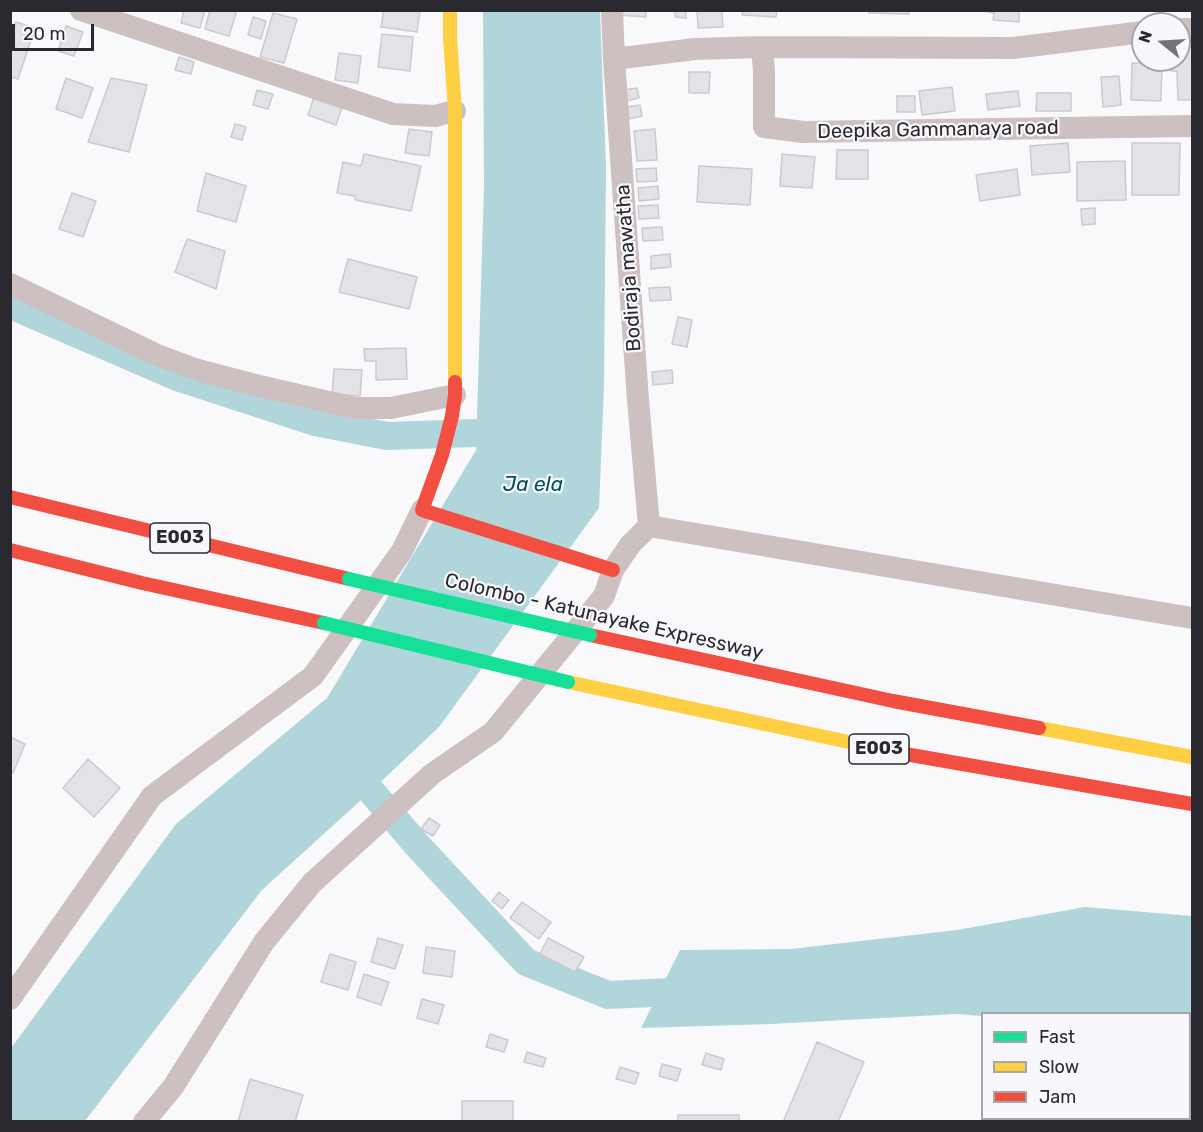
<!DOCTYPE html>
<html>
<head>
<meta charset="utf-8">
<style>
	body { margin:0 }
	#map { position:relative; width:1203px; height:1132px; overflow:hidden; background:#f9f9fb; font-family:Rubik,sans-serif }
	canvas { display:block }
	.frame { position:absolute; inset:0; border:12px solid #2a2930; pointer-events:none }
	.legend { position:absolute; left:981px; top:1012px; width:210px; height:108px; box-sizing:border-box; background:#f8f8fc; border:2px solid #a6a5aa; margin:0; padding:8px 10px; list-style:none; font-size:18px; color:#2a2930 }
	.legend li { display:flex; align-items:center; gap:12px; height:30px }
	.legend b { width:30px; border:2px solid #a6a5aa }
	.north { position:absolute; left:1131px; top:12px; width:60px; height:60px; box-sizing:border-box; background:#f8f8fc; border:2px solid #a6a5aa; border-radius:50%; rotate:288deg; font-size:16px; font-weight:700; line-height:24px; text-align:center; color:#2a2930 }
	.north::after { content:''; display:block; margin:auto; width:21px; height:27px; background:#727277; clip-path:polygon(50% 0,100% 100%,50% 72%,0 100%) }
	.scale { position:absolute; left:12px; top:24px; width:82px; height:27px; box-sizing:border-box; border:3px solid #2a2930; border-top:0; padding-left:8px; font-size:18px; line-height:21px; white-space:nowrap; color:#2a2930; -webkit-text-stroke:4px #f8f8fc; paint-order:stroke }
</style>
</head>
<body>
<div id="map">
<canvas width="1203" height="1132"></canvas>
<div class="frame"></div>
<ul class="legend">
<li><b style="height:8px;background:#16e098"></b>Fast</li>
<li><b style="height:8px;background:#ffcf43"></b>Slow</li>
<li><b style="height:8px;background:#f24e42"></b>Jam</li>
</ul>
<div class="north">N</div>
<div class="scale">20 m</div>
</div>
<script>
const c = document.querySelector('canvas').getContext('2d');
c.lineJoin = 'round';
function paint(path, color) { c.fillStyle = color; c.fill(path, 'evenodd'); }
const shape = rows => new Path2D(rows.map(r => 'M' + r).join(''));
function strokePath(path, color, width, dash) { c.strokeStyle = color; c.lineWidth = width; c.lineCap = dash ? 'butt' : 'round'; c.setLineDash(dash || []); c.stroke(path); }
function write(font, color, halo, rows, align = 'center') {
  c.font = font + ' Rubik,sans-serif'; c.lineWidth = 4.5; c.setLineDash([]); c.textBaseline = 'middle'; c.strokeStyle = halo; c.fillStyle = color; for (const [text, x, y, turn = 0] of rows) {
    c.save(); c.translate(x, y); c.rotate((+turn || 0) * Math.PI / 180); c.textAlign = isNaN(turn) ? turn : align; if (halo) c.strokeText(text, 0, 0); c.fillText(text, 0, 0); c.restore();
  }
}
const water = shape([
	[483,11,600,11,606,167,604,385,599,508,439,727,371,791,262,890,85,1121,11,1122,11,1048,176,824,327,698,476,450,484,186],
	[1085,907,1192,916,1192,1023,1190,1023,1190,1014,982,1014,982,1016,957,1014,771,1024,641,1028,680,950,791,949,957,930]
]);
const canal = shape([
	[10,305,177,377,315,422,387,436,476,433],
	[371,791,417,845,526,962,608,995,696,991]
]);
const building = shape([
	[184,10,205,10,200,28,181,23,184,10],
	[210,10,237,10,229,36,205,29,210,10],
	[384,10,420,10,417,32,381,27,384,10],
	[619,10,646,10,646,17,618,15,619,10],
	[675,10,686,10,686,18,675,17,675,10],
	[697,10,722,10,723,27,698,28,697,10],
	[743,10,777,10,776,17,742,15,743,10],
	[869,10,909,10,909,14,869,13,869,10],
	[977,10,1019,10,1019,22,993,20,994,13,977,10],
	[273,13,297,19,284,63,260,57,273,13],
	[253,17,266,21,261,39,248,35,253,17],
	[16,22,35,28,18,79,10,77,10,39,16,22],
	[66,26,83,32,74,56,58,51,66,26],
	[382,34,413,37,410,71,378,67,382,34],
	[1192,47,1192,100,1178,100,1177,71,1171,71,1171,60,1179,60,1179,48,1192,47],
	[339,53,361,56,358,83,335,80,339,53],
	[179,57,194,62,191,74,175,70,179,57],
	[1132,63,1162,64,1161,101,1131,100,1132,63],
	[689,72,710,72,709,93,689,93,689,72],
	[1119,76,1121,105,1103,107,1101,77,1119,76],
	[66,78,93,88,82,118,56,109,66,78],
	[111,78,147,85,129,152,88,142,111,78],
	[952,87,955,111,922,115,919,91,952,87],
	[637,88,639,98,626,101,624,90,637,88],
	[257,90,273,94,268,109,253,105,257,90],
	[1018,91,1020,106,988,110,986,94,1018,91],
	[1037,93,1071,93,1071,111,1036,111,1037,93],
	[897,96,915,96,915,112,897,112,897,96],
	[314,97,342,108,336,125,308,115,314,97],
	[640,105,642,116,629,119,627,107,640,105],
	[235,124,246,127,242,140,231,137,235,124],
	[409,129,432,132,429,156,405,153,409,129],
	[655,129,657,160,637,161,634,131,655,129],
	[1068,143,1070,172,1032,175,1030,146,1068,143],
	[1132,143,1180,143,1179,195,1132,195,1132,143],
	[837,150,868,150,868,179,836,179,837,150],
	[364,154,421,166,411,211,355,200,355,196,337,193,343,162,361,166,364,154],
	[782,154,815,157,812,188,780,186,782,154],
	[1125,161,1126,200,1077,201,1077,162,1125,161],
	[699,166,752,169,750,205,697,202,699,166],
	[656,168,657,181,637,182,636,169,656,168],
	[1017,169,1020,195,980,201,976,175,1017,169],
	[206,173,246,186,236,222,197,211,206,173],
	[658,186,659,199,639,201,638,188,658,186],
	[72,193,96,201,83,237,59,229,72,193],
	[658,205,659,218,639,219,638,206,658,205],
	[1095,208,1095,224,1082,225,1081,209,1095,208],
	[662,227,663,240,643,241,642,228,662,227],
	[187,239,225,251,216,289,175,272,187,239],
	[670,254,671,267,651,269,651,256,670,254],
	[348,259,417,277,409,309,339,292,348,259],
	[670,287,671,300,650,301,649,288,670,287],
	[678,317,692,320,687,347,672,344,678,317],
	[406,348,407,379,376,380,376,361,365,361,364,349,406,348],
	[334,369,362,370,360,396,332,394,334,369],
	[672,370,673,383,653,385,652,372,672,370],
	[10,737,25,744,13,773,10,772,10,737],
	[88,759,120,788,94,817,63,788,88,759],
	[429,818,440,825,433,836,421,829,429,818],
	[499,892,509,900,502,909,492,901,499,892],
	[522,902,551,922,539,939,510,918,522,902],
	[378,938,403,945,395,969,371,962,378,938],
	[548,938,584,957,575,972,540,954,548,938],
	[426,947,455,951,452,977,423,973,426,947],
	[330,954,356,962,348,990,321,982,330,954],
	[364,974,389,982,381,1005,357,997,364,974],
	[422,999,444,1005,438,1024,417,1018,422,999],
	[490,1034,508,1040,504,1052,486,1047,490,1034],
	[817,1042,864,1062,838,1122,783,1122,817,1042],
	[527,1052,546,1058,543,1067,524,1062,527,1052],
	[706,1053,724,1059,721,1070,702,1065,706,1053],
	[662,1064,681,1069,677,1081,659,1076,662,1064],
	[620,1067,639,1073,635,1084,616,1079,620,1067],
	[250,1079,303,1095,295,1122,238,1122,250,1079],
	[462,1101,513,1101,513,1122,462,1122,462,1101],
	[678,1115,739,1115,739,1122,678,1122,678,1115]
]);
const street = shape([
	[81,10,393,114,435,116,455,111],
	[612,10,614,59,638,400,649,526],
	[1179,29,1192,29],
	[762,47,764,71,764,127,803,132,1192,126],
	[614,59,695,49,762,47,1013,48,1143,32],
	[10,284,157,355,198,370,255,385,355,408,391,408,455,395],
	[10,999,152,796,313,676,402,551,422,510],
	[144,1122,173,1087,264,942,312,883,432,774,493,732,604,596,613,570,630,545,649,526,1192,618]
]);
const slow = shape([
	[450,10,450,37,455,111,455,382],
	[568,682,905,754],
	[1039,728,1192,757]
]);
const jam = shape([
	[455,382,455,395,452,416,442,455,422,510,613,570],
	[10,497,349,579],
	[10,550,142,583,324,623],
	[590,635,893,701,1039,728],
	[905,754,1192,804]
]);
const fastBridge = shape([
	[349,579,590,635],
	[324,623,568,682]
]);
const shields = [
	[180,538,60],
	[879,749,60]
];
const shieldNames = [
	["E003",180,538],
	["E003",879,749]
];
const streetNames = [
	["Deepika Gammanaya road",938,130,-1],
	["Bodiraja mawatha",629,268,-94],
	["Colombo - Katunayake Expressway",604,617,13]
];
const waterNames = [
	["Ja ela",533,485]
];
paint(water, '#b0d6db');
strokePath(canal, '#b0d6db', 28);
paint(building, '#e3e2e7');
strokePath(building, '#cbcacf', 1.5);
strokePath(street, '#cdc0c0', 22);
strokePath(slow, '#ffcf43', 14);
strokePath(jam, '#f24e42', 14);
strokePath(fastBridge, '#16e098', 14);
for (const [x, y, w] of shields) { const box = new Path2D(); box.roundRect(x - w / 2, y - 15, w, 30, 4.5); c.fillStyle = '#f8f8fc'; c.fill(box); strokePath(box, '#2a2930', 1.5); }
write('bold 18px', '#2a2930', null, shieldNames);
write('20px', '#2a2930', '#f8f8fc', streetNames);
write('italic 21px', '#00535a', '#f8f8fc', waterNames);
</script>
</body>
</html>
